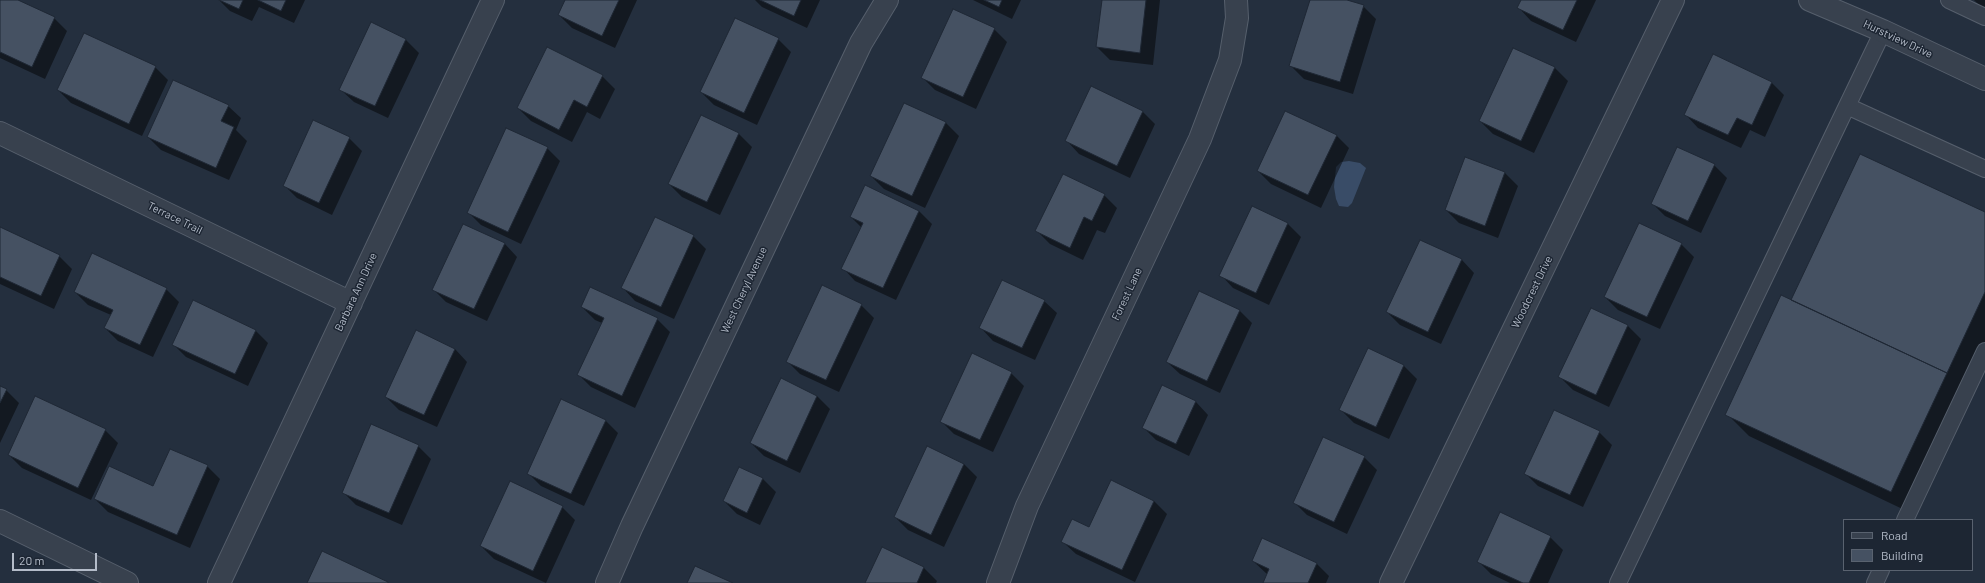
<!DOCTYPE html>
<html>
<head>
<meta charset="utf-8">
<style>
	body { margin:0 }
	#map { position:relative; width:1985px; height:583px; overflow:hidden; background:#242f3e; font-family:Barlow,sans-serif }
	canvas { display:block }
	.legend { position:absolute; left:1843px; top:519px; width:130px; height:52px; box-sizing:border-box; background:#1d2633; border:1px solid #59626f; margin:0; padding:5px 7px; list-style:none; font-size:12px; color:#b4bcc9 }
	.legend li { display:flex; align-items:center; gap:8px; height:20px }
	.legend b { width:20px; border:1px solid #59626f }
	.scale { position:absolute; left:12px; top:553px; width:85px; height:18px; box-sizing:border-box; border:2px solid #b4bcc9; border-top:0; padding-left:5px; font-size:12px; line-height:14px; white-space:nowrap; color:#b4bcc9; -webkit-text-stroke:3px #1d2633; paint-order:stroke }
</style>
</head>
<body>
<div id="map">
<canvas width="1985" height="583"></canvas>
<ul class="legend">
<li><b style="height:5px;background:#38414e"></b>Road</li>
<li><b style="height:11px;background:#455162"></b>Building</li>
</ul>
<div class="scale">20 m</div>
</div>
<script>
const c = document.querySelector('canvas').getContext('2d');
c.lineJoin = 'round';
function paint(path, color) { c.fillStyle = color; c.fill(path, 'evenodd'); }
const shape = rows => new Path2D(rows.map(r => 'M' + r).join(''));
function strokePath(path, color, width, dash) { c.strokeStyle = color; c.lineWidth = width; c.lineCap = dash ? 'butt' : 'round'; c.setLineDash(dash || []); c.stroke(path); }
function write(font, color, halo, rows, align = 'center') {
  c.font = font + ' Barlow,sans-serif'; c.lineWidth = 3; c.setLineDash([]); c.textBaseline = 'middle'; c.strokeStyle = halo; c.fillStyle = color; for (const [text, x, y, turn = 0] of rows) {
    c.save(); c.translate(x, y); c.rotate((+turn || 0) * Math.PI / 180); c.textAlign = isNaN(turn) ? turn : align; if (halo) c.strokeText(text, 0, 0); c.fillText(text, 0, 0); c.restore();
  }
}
const water = shape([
	[1349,161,1360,163,1366,168,1352,203,1348,207,1339,206,1336,199,1334,187,1336,167,1341,162]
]);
const shadow = shape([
	[0,0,16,0,54,18,67,31,45,79,0,58],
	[219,0,305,0,294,23,259,7,252,21,230,11],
	[566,0,637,0,615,48,572,28,559,15],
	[755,0,820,0,807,28,762,7],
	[973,0,1021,0,1012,19],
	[1103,0,1160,0,1153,65,1110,60,1097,47],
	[1311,0,1344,0,1363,6,1376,19,1353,94,1304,79,1291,66],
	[1522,0,1596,0,1576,42,1531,21,1519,8],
	[1974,0,1985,0,1985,10,1982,8],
	[371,24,406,40,419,53,388,118,354,102,341,90],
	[994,29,1007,42,976,109,935,90,922,77],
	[778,39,791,52,757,125,714,105,701,92],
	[1514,49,1555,68,1568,81,1534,153,1493,134,1480,121],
	[155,67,168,80,142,136,71,103,58,90],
	[602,76,615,89,600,119,587,112,572,142,531,121,518,108],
	[1771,82,1784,95,1765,137,1750,130,1741,148,1698,128,1686,115],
	[905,104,946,123,959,136,925,208,884,189,871,176],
	[228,106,241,118,236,130,247,141,229,180,161,150,148,137],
	[1142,111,1155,124,1130,178,1079,154,1067,141],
	[701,117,739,134,752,147,720,215,682,197,669,184],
	[1336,135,1349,148,1321,208,1271,184,1258,171],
	[349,138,362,151,332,215,297,198,284,185],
	[547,148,560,161,521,244,481,225,468,212],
	[1465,158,1505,173,1518,186,1498,238,1459,223,1446,210],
	[1714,165,1727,178,1701,233,1665,216,1652,203],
	[1104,195,1117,208,1105,233,1097,230,1083,260,1050,244,1037,231],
	[1252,207,1288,224,1301,237,1269,305,1233,288,1221,275],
	[919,211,932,224,896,300,855,281,843,268,862,228,851,217],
	[1985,214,1985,361,1913,514,1749,436,1727,414,1792,301],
	[463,225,505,244,517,257,487,321,446,302,433,289],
	[0,228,59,256,72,269,54,309,0,284],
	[693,236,706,249,674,319,635,301,623,288],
	[1420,241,1462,260,1474,273,1441,344,1400,325,1387,312],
	[1681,244,1694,257,1660,329,1618,310,1605,297],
	[166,289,179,302,153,357,118,341,105,328,111,315,88,305,75,292],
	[1044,301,1057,313,1035,360,993,341,981,328],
	[861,305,874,318,839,392,800,374,787,361],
	[582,307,657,319,670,332,635,408,591,387,579,375,602,323,595,320],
	[1591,309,1628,326,1641,339,1609,407,1573,390,1560,377],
	[1239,310,1252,323,1220,393,1180,374,1167,362],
	[255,330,268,343,248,386,186,357,173,344],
	[455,349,467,362,437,427,399,410,386,397],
	[1369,350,1404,366,1417,379,1389,439,1354,423,1341,410],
	[1011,373,1024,386,993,452,954,434,942,422],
	[781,379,817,396,830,409,800,473,764,456,751,443],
	[1162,386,1196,402,1208,415,1189,456,1156,440,1143,427],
	[0,387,6,390,19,403,0,443],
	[605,420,618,433,584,506,541,486,528,473],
	[105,430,118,443,91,500,22,468,9,455],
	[1599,432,1612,445,1583,507,1538,486,1525,473],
	[418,446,431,459,402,525,356,505,343,492],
	[927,447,964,464,977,477,944,547,908,530,895,517],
	[1364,457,1377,470,1347,534,1307,515,1294,502],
	[207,466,220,479,190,548,108,512,95,499,154,487],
	[740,468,763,479,776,492,760,525,737,514,724,501],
	[1111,482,1154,501,1167,514,1135,582,1076,554,1063,542,1089,529],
	[562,507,575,520,546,583,494,559,481,546],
	[1550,537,1563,550,1548,583,1510,583,1491,574,1478,561],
	[882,549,924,568,937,581,936,583,866,583],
	[1253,561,1317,564,1329,576,1326,583,1264,583,1268,575]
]);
const building = shape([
	[0,0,18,0,55,17,32,67,0,52,0,0],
	[219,0,243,0,239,9,219,0],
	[258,0,286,0,281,11,258,0],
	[565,0,619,0,602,36,558,15,565,0],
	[760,0,801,0,794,16,760,0],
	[984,0,1002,0,999,7,984,0],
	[1102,0,1146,0,1140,53,1096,47,1102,0],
	[1310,0,1347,0,1364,5,1340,82,1289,66,1310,0],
	[1521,0,1577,0,1563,30,1517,8,1521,0],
	[953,9,995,28,963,97,921,78,953,9],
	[735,18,779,38,744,113,700,92,735,18],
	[371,22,406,39,375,106,339,90,371,22],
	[84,33,156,66,129,124,57,90,84,33],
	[547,47,603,75,587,107,574,100,559,130,517,108,547,47],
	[1513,48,1555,67,1521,141,1479,121,1513,48],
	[1713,54,1772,82,1752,125,1737,118,1728,135,1684,115,1713,54],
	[173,80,229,105,221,121,234,127,216,168,147,137,173,80],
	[1091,86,1143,111,1117,166,1065,141,1091,86],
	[904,103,946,122,912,196,870,176,904,103],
	[1285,111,1337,135,1308,195,1257,171,1285,111],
	[701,115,739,133,707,202,668,184,701,115],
	[313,120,350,137,319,203,283,186,313,120],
	[506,128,548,147,508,232,467,213,506,128],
	[1677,147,1715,164,1688,221,1651,204,1677,147],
	[1860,154,1985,212,1985,292,1947,373,1791,300,1860,154],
	[1465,157,1505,172,1485,226,1445,210,1465,157],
	[1063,174,1105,194,1092,221,1084,217,1070,248,1035,231,1063,174],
	[865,185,919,211,883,288,841,269,863,223,850,217,865,185],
	[1252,206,1288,223,1256,293,1219,276,1252,206],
	[655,217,694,235,661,307,621,288,655,217],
	[1639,223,1682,243,1647,317,1604,297,1639,223],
	[463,224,505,243,474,309,432,290,463,224],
	[0,227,60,255,41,296,0,277,0,227],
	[1420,240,1462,259,1428,332,1386,312,1420,240],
	[92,253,167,288,140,345,104,328,113,310,74,292,92,253],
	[1002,280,1045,300,1022,348,979,328,1002,280],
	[822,285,862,304,826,380,786,362,822,285],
	[590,287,658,318,622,396,577,375,604,318,581,307,590,287],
	[1199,291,1240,310,1207,381,1166,362,1199,291],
	[1781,295,1947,373,1891,492,1725,415,1781,295],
	[193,300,256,330,235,374,172,345,193,300],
	[1591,308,1628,325,1596,395,1558,377,1591,308],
	[416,330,455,349,424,415,385,397,416,330],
	[1368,348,1404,365,1376,427,1339,410,1368,348],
	[972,353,1012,372,980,440,940,422,972,353],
	[781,378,817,396,787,461,750,443,781,378],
	[1162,385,1196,401,1176,444,1142,428,1162,385],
	[0,386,7,389,0,403,0,386],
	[35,396,106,429,78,488,8,455,35,396],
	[561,399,606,420,571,494,527,474,561,399],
	[1554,410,1600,431,1570,495,1524,474,1554,410],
	[371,424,419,445,389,513,342,493,371,424],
	[1323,437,1365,456,1334,522,1293,503,1323,437],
	[927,446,964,464,931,535,894,517,927,446],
	[170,449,208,465,177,535,94,499,109,466,153,486,170,449],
	[739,467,763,478,747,513,723,501,739,467],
	[1111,480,1154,501,1122,570,1061,542,1072,519,1089,527,1111,480],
	[510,481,563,506,533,571,480,546,510,481],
	[1500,512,1551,536,1529,583,1523,583,1477,562,1500,512],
	[1262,538,1317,563,1308,583,1263,583,1269,569,1252,561,1262,538],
	[882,547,924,567,917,583,865,583,882,547],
	[322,551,388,582,388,583,307,583,322,551],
	[695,566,733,583,687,583,695,566]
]);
const service = shape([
	[1949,0,1985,17],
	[1847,106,1985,169],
	[1905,520,1985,351],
	[1618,583,1883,31],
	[1875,583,1881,570]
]);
const minor = shape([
	[0,133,351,303],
	[0,521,127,583],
	[219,583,493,0],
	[998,583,1027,506,1200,139,1230,60,1237,18,1236,0],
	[1391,583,1673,0]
]);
const tertiary = shape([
	[1810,0,1883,31,1985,79],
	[607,583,632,526,861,43,887,0]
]);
const streetNames = [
	["Hurstview Drive",1898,39,25],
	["Terrace Trail",175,218,26],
	["West Cheryl Avenue",744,290,-65],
	["Barbara Ann Drive",356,292,-65],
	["Woodcrest Drive",1532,292,-64],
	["Forest Lane",1127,294,-65]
];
paint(water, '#394c67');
paint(shadow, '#0007');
paint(building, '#455162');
strokePath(building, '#1f2835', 1);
strokePath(service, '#565f6c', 18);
strokePath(minor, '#565f6c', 24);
strokePath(tertiary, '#565f6c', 24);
strokePath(service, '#38414e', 16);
strokePath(minor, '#38414e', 22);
strokePath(tertiary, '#38414e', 22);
write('11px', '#b4bcc9', '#1d2633', streetNames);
</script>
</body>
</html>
